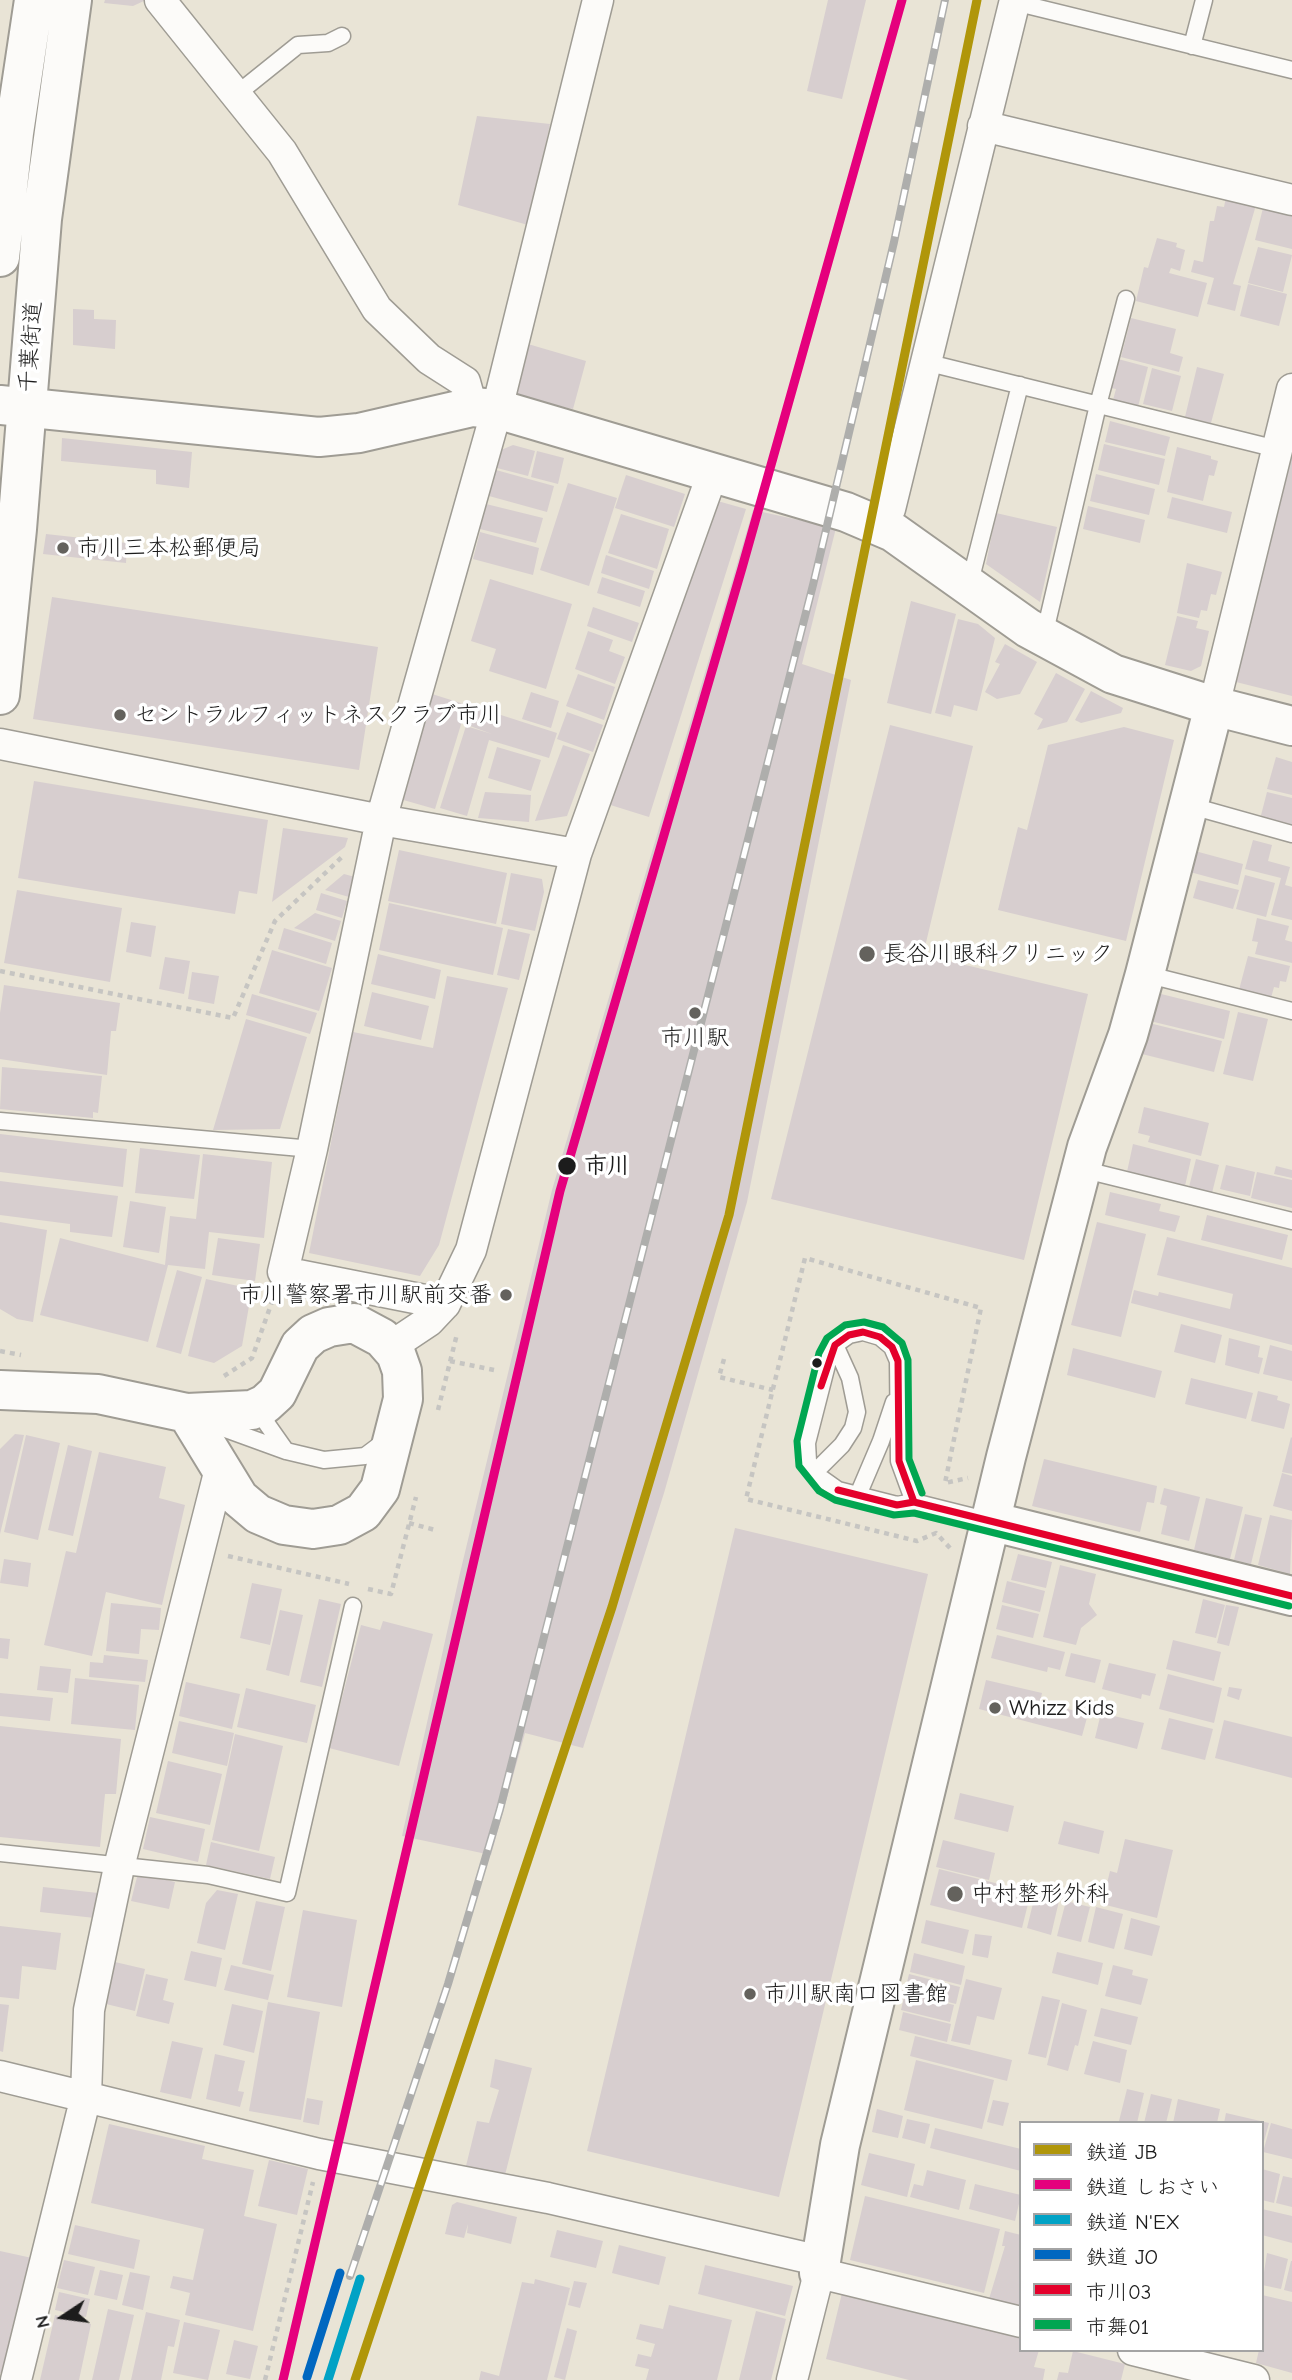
<!DOCTYPE html>
<html>
<head>
<meta charset="utf-8">
<style>
	body { margin:0 }
	#map { position:relative; width:1292px; height:2380px; overflow:hidden; background:#e9e4d6; font-family:"Comic Neue","Klee One",sans-serif }
	canvas { display:block }
	.legend { position:absolute; left:1019px; top:2121px; width:245px; height:231px; box-sizing:border-box; background:#fff; border:2px solid #a4a4a4; margin:0; padding:9px 12px; list-style:none; font-size:21px; color:#1c1c1c }
	.legend li { display:flex; align-items:center; gap:14px; height:35px }
	.legend b { width:35px; border:2px solid #a4a4a4 }
	.north { position:absolute; left:28px; top:2282px; width:70px; height:70px; -webkit-text-stroke:5px #fff; paint-order:stroke; rotate:257deg; font-size:19px; font-weight:700; line-height:28px; text-align:center; color:#1c1c1c }
	.north::after { content:''; display:block; margin:auto; width:24px; height:32px; background:#1c1c1c; clip-path:polygon(50% 0,100% 100%,50% 72%,0 100%) }
</style>
</head>
<body>
<div id="map">
<canvas width="1292" height="2380"></canvas>
<ul class="legend">
<li><b style="height:9px;background:#b0960a"></b>鉄道 JB</li>
<li><b style="height:9px;background:#e5007d"></b>鉄道 しおさい</li>
<li><b style="height:9px;background:#01a2c5"></b>鉄道 N'EX</li>
<li><b style="height:9px;background:#0067c0"></b>鉄道 JO</li>
<li><b style="height:9px;background:#e4002b"></b>市川03</li>
<li><b style="height:9px;background:#00a651"></b>市舞01</li>
</ul>
<div class="north">N</div>
</div>
<script>
const c = document.querySelector('canvas').getContext('2d');
c.lineJoin = 'round';
function paint(path, color) { c.fillStyle = color; c.fill(path, 'evenodd'); }
const shape = rows => new Path2D(rows.map(r => 'M' + r).join(''));
function strokePath(path, color, width, dash) { c.strokeStyle = color; c.lineWidth = width; c.lineCap = dash ? 'butt' : 'round'; c.setLineDash(dash || []); c.stroke(path); }
function write(font, color, halo, rows, align = 'center') {
  c.font = font + ' "Comic Neue","Klee One",sans-serif'; c.lineWidth = 7; c.setLineDash([]); c.textBaseline = 'middle'; c.strokeStyle = halo; c.fillStyle = color; for (const [text, x, y, turn = 0] of rows) {
    c.save(); c.translate(x, y); c.rotate((+turn || 0) * Math.PI / 180); c.textAlign = isNaN(turn) ? turn : align; if (halo) c.strokeText(text, 0, 0); c.fillText(text, 0, 0); c.restore();
  }
}
const building = shape([
	[105,0,146,0,133,6,104,3],
	[828,0,866,0,842,99,807,91],
	[477,116,550,124,528,225,458,205],
	[1226,197,1256,205,1233,284,1241,286,1235,311,1207,304,1214,278,1191,272,1194,260,1203,262,1210,221,1214,221,1217,206,1224,207],
	[1263,208,1292,216,1292,249,1255,240],
	[1157,238,1177,243,1176,247,1185,250,1180,271,1171,268,1169,273,1207,283,1198,317,1136,301,1144,267,1148,268],
	[1258,247,1292,255,1283,292,1248,283],
	[1248,284,1287,294,1279,326,1240,316],
	[73,309,94,310,94,319,116,320,115,349,73,345],
	[1131,318,1176,329,1170,353,1183,357,1179,372,1121,357],
	[528,344,586,361,573,409,515,397],
	[1118,359,1148,367,1138,407,1113,400,1116,389,1111,388],
	[1197,367,1224,374,1211,423,1185,417],
	[1152,368,1181,376,1172,411,1143,404],
	[1110,421,1170,437,1165,456,1105,442],
	[62,438,192,452,189,488,156,484,156,470,61,461],
	[1104,444,1165,459,1159,485,1098,470],
	[513,445,535,451,528,476,497,468,501,450],
	[1177,447,1211,456,1211,459,1218,461,1214,476,1209,475,1203,501,1167,492],
	[537,451,564,458,558,484,531,477],
	[1291,454,1292,454,1292,696,1236,682],
	[496,470,554,486,547,512,489,496],
	[1096,474,1155,489,1149,515,1090,501],
	[626,475,685,494,674,527,615,508],
	[568,483,617,498,589,586,540,570],
	[1172,497,1232,512,1227,533,1167,518],
	[714,500,746,509,649,817,604,803],
	[486,504,543,518,536,543,480,529],
	[1088,506,1145,520,1140,543,1083,529],
	[753,510,836,528,802,664,851,680,747,1202,664,1493,583,1748,525,1733,491,1855,402,1836,460,1573,552,1190],
	[996,513,1057,527,1040,602,986,564],
	[621,514,669,529,657,569,608,553],
	[480,532,539,548,533,575,473,559],
	[46,534,127,543,126,563,43,554],
	[606,555,654,571,649,589,601,573],
	[1187,563,1222,572,1216,595,1211,594,1207,611,1201,610,1199,618,1177,613],
	[602,577,645,591,640,607,597,593],
	[490,579,572,604,546,689,489,671,496,649,471,641],
	[52,597,378,647,359,770,33,719],
	[911,601,956,614,931,714,887,703],
	[593,607,639,623,632,642,587,626],
	[1177,616,1198,621,1196,628,1209,631,1201,666,1191,671,1165,665],
	[958,619,978,624,995,638,977,711,954,705,951,717,935,713],
	[588,631,613,640,609,651,625,657,615,684,575,669],
	[1005,644,1037,662,1020,694,997,699,985,692,1000,664,995,662],
	[1056,673,1085,689,1067,722,1037,730,1043,719,1034,714],
	[578,674,615,687,604,720,566,706],
	[1091,691,1123,708,1121,713,1081,723,1075,720],
	[531,692,559,701,551,728,522,719],
	[432,694,467,705,435,809,400,799],
	[476,707,557,733,549,758,489,740,467,816,440,808,466,726,492,734,470,726],
	[567,712,603,725,593,752,557,739],
	[890,725,973,746,923,955,1088,994,1024,1260,771,1199],
	[1124,727,1174,740,1126,941,998,910,1018,827,1027,830,1048,745],
	[563,745,590,754,567,816,535,821],
	[497,747,541,760,531,791,488,778],
	[1276,757,1292,762,1292,795,1267,789],
	[34,781,268,820,257,894,239,891,235,914,18,878],
	[485,792,531,795,529,822,478,818],
	[1267,792,1292,798,1292,826,1259,823],
	[283,828,348,838,345,847,272,902],
	[1253,840,1272,845,1268,861,1290,867,1285,885,1292,887,1292,920,1271,915,1281,878,1245,869],
	[399,850,507,873,496,924,388,901],
	[1195,851,1243,864,1238,885,1190,872],
	[511,873,542,879,544,892,535,931,501,924],
	[344,874,355,877,349,897,325,890],
	[1245,875,1275,883,1266,917,1236,909],
	[1198,880,1239,890,1233,909,1193,898],
	[17,890,122,908,110,982,4,963],
	[321,893,347,901,342,918,316,910],
	[389,903,503,928,493,975,379,950],
	[315,913,341,921,335,941,294,928],
	[1257,918,1289,926,1285,940,1292,942,1292,963,1255,954,1258,942,1252,941],
	[131,922,156,926,151,957,126,952],
	[284,928,332,943,326,964,278,949],
	[508,929,530,934,519,980,497,975],
	[272,950,332,968,319,1011,259,993],
	[378,954,441,970,435,999,371,984],
	[1248,956,1290,966,1286,982,1280,981,1279,988,1274,987,1271,998,1239,990],
	[165,957,190,961,184,994,159,989],
	[192,972,219,976,214,1004,188,999],
	[447,976,508,988,439,1245,420,1276,309,1253,353,1032,433,1048],
	[4,985,120,1003,116,1031,111,1031,107,1075,0,1059,0,1013],
	[372,992,429,1006,421,1040,364,1026],
	[1157,993,1230,1011,1224,1039,1150,1021],
	[252,994,317,1013,310,1034,246,1015],
	[1238,1012,1268,1019,1253,1081,1223,1074],
	[246,1019,307,1037,280,1129,213,1130],
	[1149,1023,1222,1041,1214,1072,1142,1054],
	[2,1067,102,1076,98,1113,93,1112,93,1118,0,1109],
	[1144,1107,1209,1123,1201,1156,1148,1142,1150,1136,1138,1133],
	[0,1134,127,1149,123,1187,0,1172],
	[1133,1144,1191,1159,1185,1186,1127,1172],
	[140,1148,200,1155,194,1199,135,1193],
	[203,1154,272,1162,264,1238,209,1232,205,1269,168,1265,148,1342,40,1315,60,1238,165,1265,170,1216,196,1219],
	[1196,1159,1219,1165,1212,1193,1189,1187],
	[1226,1165,1255,1172,1250,1196,1220,1189],
	[1276,1166,1292,1170,1292,1178,1274,1174],
	[1257,1172,1292,1180,1292,1208,1251,1198],
	[0,1181,118,1196,112,1237,70,1232,70,1224,0,1215],
	[1110,1192,1161,1204,1159,1211,1180,1216,1175,1232,1105,1215],
	[130,1201,166,1207,159,1253,123,1247],
	[1207,1215,1288,1235,1282,1260,1201,1240],
	[0,1222,47,1230,33,1322,17,1319,0,1309],
	[1097,1222,1146,1234,1121,1337,1071,1325],
	[1167,1237,1292,1268,1292,1345,1131,1303,1134,1290,1158,1296,1159,1292,1230,1309,1233,1294,1157,1275],
	[218,1238,260,1244,255,1281,212,1275],
	[177,1270,202,1277,181,1354,156,1347],
	[206,1279,252,1289,242,1346,214,1363,188,1356],
	[1181,1324,1222,1335,1215,1363,1174,1352],
	[1229,1338,1260,1346,1258,1357,1263,1358,1259,1374,1225,1365],
	[1270,1345,1292,1351,1292,1381,1263,1374],
	[1073,1348,1162,1371,1155,1398,1067,1375],
	[1191,1378,1253,1393,1246,1419,1185,1404],
	[1258,1391,1278,1396,1277,1400,1290,1404,1284,1429,1251,1421],
	[15,1434,24,1435,0,1534,0,1449],
	[26,1435,60,1443,38,1540,4,1532],
	[1291,1437,1292,1438,1292,1474,1282,1472],
	[68,1445,92,1451,73,1536,48,1530],
	[99,1452,166,1467,159,1498,185,1505,162,1605,106,1592,92,1656,44,1645,66,1551,76,1553],
	[1044,1459,1157,1486,1154,1503,1147,1502,1140,1532,1032,1506],
	[1282,1473,1292,1476,1292,1511,1273,1506],
	[1164,1488,1200,1497,1189,1541,1161,1534,1167,1506,1160,1504],
	[1206,1498,1243,1507,1230,1559,1194,1550],
	[1245,1514,1262,1518,1251,1564,1234,1560],
	[1270,1515,1292,1520,1290,1574,1258,1565],
	[735,1528,928,1574,779,2197,587,2151],
	[1018,1554,1052,1562,1046,1588,1011,1580],
	[4,1559,31,1563,28,1587,0,1583],
	[1060,1565,1096,1574,1089,1604,1097,1615,1081,1628,1076,1645,1043,1637],
	[1007,1581,1045,1591,1040,1612,1002,1602],
	[252,1583,282,1589,270,1645,240,1638],
	[319,1599,341,1604,322,1687,300,1682],
	[1203,1599,1225,1605,1216,1638,1195,1633],
	[111,1603,161,1608,159,1630,141,1629,139,1654,106,1651],
	[1002,1605,1039,1614,1033,1638,996,1629],
	[1226,1605,1239,1607,1229,1646,1217,1643],
	[280,1610,303,1615,289,1676,266,1670],
	[383,1621,433,1634,399,1766,329,1748,361,1625,380,1630],
	[997,1635,1065,1652,1060,1670,1048,1667,1047,1672,991,1658],
	[0,1638,10,1639,8,1659,0,1658],
	[1173,1640,1221,1652,1214,1681,1166,1669],
	[1071,1653,1101,1660,1095,1683,1065,1676],
	[104,1655,148,1660,145,1682,89,1677,90,1662,103,1663],
	[1109,1663,1156,1674,1150,1696,1142,1694,1141,1699,1102,1689],
	[40,1666,71,1669,68,1693,37,1690],
	[1168,1674,1222,1688,1214,1723,1159,1709],
	[75,1678,139,1685,135,1730,71,1724],
	[986,1680,1042,1693,1040,1702,1088,1714,1082,1736,979,1709],
	[186,1682,240,1694,232,1729,179,1716],
	[1229,1687,1242,1689,1239,1700,1227,1696],
	[246,1688,316,1705,307,1743,237,1727],
	[0,1693,53,1698,50,1721,0,1716],
	[1101,1713,1144,1723,1137,1749,1095,1738],
	[1169,1718,1213,1729,1205,1760,1161,1749],
	[1224,1720,1292,1737,1292,1778,1215,1758],
	[179,1721,234,1733,227,1766,172,1753],
	[0,1726,121,1739,116,1794,105,1794,100,1847,0,1837],
	[235,1734,283,1746,259,1851,212,1840],
	[168,1761,222,1774,210,1825,156,1813],
	[960,1793,1014,1806,1008,1832,954,1819],
	[150,1817,205,1829,198,1862,143,1849],
	[1064,1821,1104,1831,1099,1854,1058,1844],
	[1125,1839,1173,1850,1157,1918,1102,1904,1110,1871,1117,1873],
	[943,1840,995,1853,989,1880,936,1867],
	[211,1842,275,1857,270,1879,206,1865],
	[939,1869,1031,1892,1022,1928,930,1905],
	[138,1873,175,1882,169,1909,131,1901],
	[43,1887,98,1893,95,1918,40,1912],
	[217,1890,238,1894,225,1950,197,1943,206,1903],
	[1035,1895,1059,1901,1051,1935,1027,1928],
	[256,1901,285,1907,271,1971,242,1964],
	[1066,1901,1090,1907,1081,1942,1057,1936],
	[1096,1907,1123,1914,1114,1949,1088,1942],
	[303,1910,357,1920,342,2007,287,1997],
	[1131,1918,1160,1926,1152,1956,1124,1949],
	[926,1920,969,1930,963,1954,921,1943],
	[0,1926,61,1933,56,1970,22,1966,19,1999,0,1997],
	[975,1934,992,1936,988,1958,972,1955],
	[191,1951,222,1958,216,1987,184,1980],
	[1057,1952,1103,1963,1098,1985,1052,1973],
	[914,1953,965,1966,961,1985,910,1972],
	[115,1962,145,1969,135,2011,106,2004],
	[231,1965,274,1975,268,2000,224,1990],
	[1113,1965,1133,1970,1132,1975,1148,1979,1141,2005,1105,1996],
	[146,1974,168,1979,163,2000,174,2003,169,2024,136,2016],
	[909,1974,960,1987,956,2004,905,1991],
	[966,1979,1002,1988,994,2020,977,2016,970,2045,951,2041],
	[905,1993,954,2005,950,2022,901,2010],
	[1042,1996,1060,2000,1046,2058,1028,2054],
	[268,2002,320,2012,301,2120,249,2111],
	[1062,2003,1087,2010,1078,2046,1075,2045,1068,2071,1047,2065],
	[0,2004,9,2005,3,2052,0,2051],
	[232,2004,263,2011,254,2053,223,2045],
	[1101,2008,1138,2017,1131,2045,1094,2036],
	[903,2012,951,2024,947,2042,899,2030],
	[915,2036,1012,2060,1007,2081,910,2056],
	[172,2041,203,2048,191,2099,160,2092],
	[1093,2041,1127,2050,1120,2083,1084,2074],
	[215,2054,245,2061,238,2091,244,2092,240,2107,206,2099],
	[495,2059,532,2068,505,2175,466,2166,477,2121,489,2123,499,2090,490,2087],
	[916,2060,994,2080,982,2129,904,2110],
	[1127,2089,1144,2093,1137,2123,1119,2121],
	[1151,2094,1172,2099,1166,2123,1144,2123],
	[307,2098,323,2101,319,2125,303,2122],
	[1178,2099,1220,2109,1217,2123,1173,2123],
	[993,2100,1009,2103,1003,2126,987,2122],
	[877,2109,903,2116,898,2138,872,2132],
	[1226,2113,1269,2123,1263,2145,1262,2123,1224,2123],
	[907,2119,930,2124,925,2144,902,2138],
	[1271,2123,1292,2129,1292,2159,1263,2152],
	[109,2124,205,2146,202,2159,254,2170,244,2216,277,2224,253,2331,185,2315,190,2293,170,2288,173,2276,193,2280,204,2229,91,2203],
	[935,2128,1021,2149,1021,2171,930,2148],
	[869,2153,915,2164,907,2197,861,2185],
	[269,2160,308,2169,297,2215,258,2206],
	[1262,2169,1280,2174,1274,2203,1262,2200],
	[927,2170,966,2180,959,2210,910,2197,914,2184,923,2186],
	[1283,2176,1292,2178,1292,2207,1276,2203],
	[975,2184,1021,2195,1015,2221,969,2209],
	[865,2196,1000,2229,984,2293,850,2260],
	[457,2202,517,2217,511,2244,467,2233,468,2224,464,2238,445,2234,452,2205],
	[1262,2209,1292,2216,1292,2243,1262,2235],
	[75,2225,140,2240,134,2269,68,2254],
	[557,2230,603,2241,596,2268,550,2257],
	[1005,2231,1021,2235,1021,2306,989,2299,1005,2246,1002,2246],
	[619,2245,666,2257,659,2285,612,2273],
	[0,2251,32,2258,6,2374,0,2373],
	[1267,2253,1288,2259,1281,2289,1262,2285],
	[64,2260,95,2267,88,2295,57,2288],
	[1291,2261,1292,2261,1292,2292,1284,2290],
	[705,2265,793,2286,785,2316,698,2294],
	[100,2270,123,2275,117,2300,94,2295],
	[130,2272,150,2276,143,2310,122,2305],
	[535,2279,570,2288,547,2380,479,2380,481,2371,499,2376,522,2282,534,2284],
	[574,2281,587,2283,580,2308,568,2305],
	[59,2292,90,2299,86,2317,55,2310],
	[842,2293,1021,2337,1021,2350,1039,2350,1034,2367,1045,2369,1043,2380,909,2380,826,2359],
	[1262,2295,1292,2302,1292,2373,1256,2363,1259,2350,1262,2350],
	[669,2305,732,2320,717,2380,646,2380,649,2369,635,2366,638,2354,651,2357,655,2344,636,2339,640,2324,663,2329],
	[108,2309,134,2315,119,2380,92,2380],
	[756,2311,786,2319,771,2380,739,2380],
	[146,2312,180,2320,174,2347,168,2346,161,2380,131,2380],
	[55,2315,91,2324,79,2380,40,2380],
	[184,2322,220,2330,208,2380,173,2373],
	[567,2328,577,2331,565,2380,554,2377],
	[234,2340,258,2346,250,2379,226,2374],
	[1073,2351,1125,2364,1121,2380,1057,2380,1059,2372,1068,2373]
]);
const path = shape([
	[0,971,233,1018,275,921,342,857],
	[0,1351,21,1355],
	[724,1359,719,1377,773,1390],
	[450,1361,494,1370],
	[224,1376,252,1358,273,1299],
	[438,1410,457,1334],
	[409,1523,435,1530],
	[950,1548,936,1533,917,1541,746,1499,805,1258,981,1308,945,1483,968,1478],
	[228,1556,349,1584],
	[368,1589,391,1594,416,1497],
	[265,2380,313,2182]
]);
const lane = shape([
	[1014,2,1292,70],
	[1192,46,1204,0],
	[237,94,298,45,328,43,342,36],
	[925,362,1277,449],
	[969,586,1020,385],
	[1044,636,1098,405,1126,299],
	[1188,805,1292,834],
	[1145,974,1292,1011],
	[0,1121,312,1149],
	[1081,1169,1292,1221],
	[265,1404,267,1424,286,1451],
	[209,1423,286,1451,324,1460,365,1456,385,1441],
	[814,1473,842,1445,853,1428,857,1412,850,1378,835,1345],
	[858,1495,881,1441,894,1402],
	[914,1502,899,1461,898,1361,892,1347,880,1337,863,1332,849,1335,835,1345,829,1357,807,1443,808,1461,814,1473,838,1490,897,1505,914,1502,990,1521],
	[0,1853,208,1875,287,1893,353,1606]
]);
const street = shape([
	[160,0,282,152,377,309,429,359,465,382,472,407],
	[983,126,1292,200],
	[890,509,1015,0],
	[1214,706,1292,389],
	[0,744,381,820,576,854],
	[445,1304,283,1272,312,1149,381,820,497,409,598,0],
	[390,1347,429,1321,445,1304,471,1250,576,854,712,475],
	[0,2076,319,2154,548,2198,821,2261],
	[1133,2350,1254,2380],
	[16,2380,86,2096,89,2010,119,1867,220,1469],
	[792,2380,819,2273,1021,2322]
]);
const secondary = shape([
	[0,405,319,437,359,433,472,407,497,409,846,512,893,532,1028,628,1113,674,1214,706,1292,726],
	[0,1390,98,1394,187,1413,252,1410,265,1404,277,1393,300,1346,313,1334,329,1327,354,1323,382,1338,396,1354,402,1371,403,1399,380,1489,363,1512,339,1525,313,1529,284,1525,258,1514,239,1498,187,1413],
	[990,1521,1292,1596],
	[819,2273,840,2145,1006,1457,1087,1147,1128,1035,1145,974,1214,706]
]);
const highway = shape([
	[0,257,14,133,34,0],
	[0,695,17,529,42,219,72,0]
]);
const rail = shape([
	[350,2276,448,1984,500,1809,813,585,894,242,945,0]
]);
const bus1 = shape([
	[821,1386,835,1345,849,1335,863,1332,880,1337,892,1347,898,1361,899,1461,914,1502],
	[838,1490,897,1505,914,1502,1292,1596]
]);
const bus2 = shape([
	[922,1493,909,1459,908,1360,902,1343,883,1327,864,1322,845,1325,827,1338,819,1353,797,1441,799,1466,819,1491,835,1500,894,1515,914,1513,1289,1606]
]);
const rail1 = shape([
	[355,2380,612,1607,729,1215,977,0]
]);
const rail2 = shape([
	[283,2380,560,1191,742,568,902,0]
]);
const rail3 = shape([
	[328,2380,360,2279]
]);
const rail4 = shape([
	[307,2377,340,2273]
]);
const markers = [
	[63,548,7,"#64625d"],
	[120,715,7,"#64625d"],
	[867,954,9,"#64625d"],
	[695,1013,7,"#64625d"],
	[567,1166,10,"#1c1c1c"],
	[506,1295,7,"#64625d"],
	[817,1363,6,"#1c1c1c"],
	[995,1708,7,"#64625d"],
	[955,1894,9,"#64625d"],
	[750,1994,7,"#64625d"]
];
const streetNames = [
	["千葉街道",31,347,-86]
];
const poiNames = [
	["市川三本松郵便局",77,548],
	["セントラルフィットネスクラブ市川",134,715],
	["長谷川眼科クリニック",883,954],
	["市川駅",695,1038,"center"],
	["市川警察署市川駅前交番",492,1295,"right"],
	["Whizz Kids",1009,1708],
	["中村整形外科",971,1894],
	["市川駅南口図書館",764,1994]
];
const stopNames = [
	["市川",584,1166]
];
paint(building, '#d7cecf');
strokePath(lane, '#9f9c94', 19);
strokePath(street, '#9f9c94', 33);
strokePath(secondary, '#9f9c94', 42);
strokePath(highway, '#9f9c94', 42);
strokePath(path, '#c6c5c2', 4.5, [5, 5]);
strokePath(lane, '#fcfbf9', 16);
strokePath(street, '#fcfbf9', 30);
strokePath(secondary, '#fcfbf9', 38);
strokePath(highway, '#fcfbf9', 38);
strokePath(rail, '#aeaeac', 8);
strokePath(rail, '#fff', 5, [16]);
strokePath(bus1, '#e4002b', 7);
strokePath(bus2, '#00a651', 7);
strokePath(rail1, '#b0960a', 9);
strokePath(rail2, '#e5007d', 9);
strokePath(rail3, '#01a2c5', 9);
strokePath(rail4, '#0067c0', 9);
for (const [x, y, r, color] of markers) { const dot = new Path2D(); dot.arc(x, y, r, 0, 2 * Math.PI); c.fillStyle = color; c.fill(dot); strokePath(dot, '#fff', 2.5); }
write('23px', '#1c1c1c', '#fff', streetNames);
write('23px', '#1c1c1c', '#fff', poiNames, 'left');
write('bold 23px', '#1c1c1c', '#fff', stopNames, 'left');
</script>
</body>
</html>
